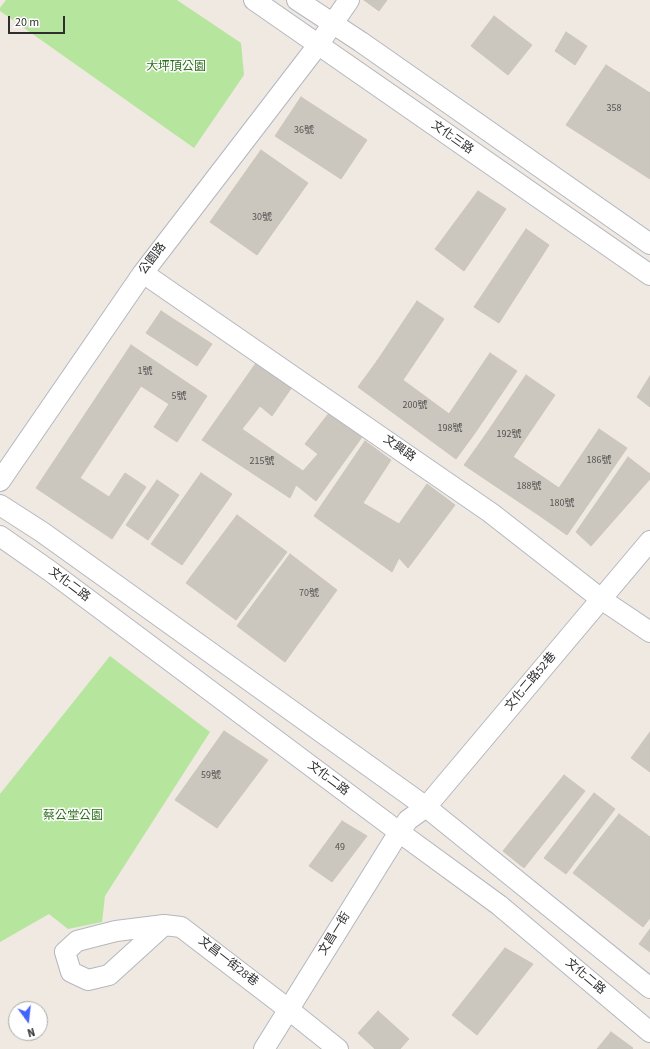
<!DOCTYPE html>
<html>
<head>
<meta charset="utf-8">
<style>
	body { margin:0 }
	#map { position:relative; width:650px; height:1049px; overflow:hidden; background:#efe9e1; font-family:"Source Sans 3",sans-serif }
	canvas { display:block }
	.north { position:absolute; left:8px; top:1001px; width:40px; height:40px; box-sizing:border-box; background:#fff; border:1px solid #ababab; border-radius:50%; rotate:165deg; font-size:11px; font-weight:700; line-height:16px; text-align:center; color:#2e2e2e }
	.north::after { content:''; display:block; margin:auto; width:14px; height:18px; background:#4264fb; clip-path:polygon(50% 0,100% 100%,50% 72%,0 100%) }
	.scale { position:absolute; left:8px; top:16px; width:57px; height:18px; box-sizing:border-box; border:2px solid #2e2e2e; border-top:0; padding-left:5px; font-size:12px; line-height:14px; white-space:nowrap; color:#2e2e2e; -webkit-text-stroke:3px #fff; paint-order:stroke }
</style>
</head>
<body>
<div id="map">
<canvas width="650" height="1049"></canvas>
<div class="north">N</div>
<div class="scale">20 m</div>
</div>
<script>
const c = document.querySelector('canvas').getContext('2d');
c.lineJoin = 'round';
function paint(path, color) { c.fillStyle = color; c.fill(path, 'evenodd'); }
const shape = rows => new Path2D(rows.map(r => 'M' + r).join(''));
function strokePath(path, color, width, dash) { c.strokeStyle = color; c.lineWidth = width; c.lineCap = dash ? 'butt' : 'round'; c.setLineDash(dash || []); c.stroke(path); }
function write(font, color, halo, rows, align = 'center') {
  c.font = font + ' "Source Sans 3","Noto Sans TC",sans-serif'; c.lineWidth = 3; c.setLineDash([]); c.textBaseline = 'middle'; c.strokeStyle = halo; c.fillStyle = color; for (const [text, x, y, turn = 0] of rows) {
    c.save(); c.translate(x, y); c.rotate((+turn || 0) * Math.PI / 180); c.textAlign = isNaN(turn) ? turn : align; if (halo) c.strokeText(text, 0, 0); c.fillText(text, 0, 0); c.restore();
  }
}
const green = shape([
	[6,0,177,0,241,43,244,75,194,148,0,11,0,8],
	[110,656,210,732,105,896,102,922,68,929,49,914,0,942,0,794]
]);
const building = shape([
	[364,0,387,0,379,11,364,0],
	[494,16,532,45,508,75,471,46,494,16],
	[566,32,587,46,575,65,555,51,566,32],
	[606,65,650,93,650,179,566,125,606,65],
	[301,97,367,140,341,179,275,136,301,97],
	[261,150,308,183,257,255,210,222,261,150],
	[478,191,506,209,464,271,435,249,478,191],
	[526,229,549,245,499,323,474,307,526,229],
	[417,301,444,319,403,380,377,361,417,301],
	[161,311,212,344,197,366,146,333,161,311],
	[131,345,207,396,177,442,154,427,169,404,141,386,80,478,109,497,125,473,146,487,112,539,36,488,131,345],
	[490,353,517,371,475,433,449,414,490,353],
	[377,361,475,433,456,459,358,387,377,361],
	[256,363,292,387,272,416,260,406,242,429,303,471,318,454,305,444,329,413,362,437,316,501,296,485,290,498,202,440,256,363],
	[526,375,555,395,513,457,484,437,526,375],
	[650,376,650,407,637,397,650,376],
	[599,429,627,448,567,535,540,516,599,429],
	[484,437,559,488,540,516,464,465,484,437],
	[365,441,391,460,363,503,399,524,427,484,455,505,408,568,399,558,392,572,314,516,365,441],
	[628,457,650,474,650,479,591,546,576,532,628,457],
	[201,473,232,494,182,565,151,544,201,473],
	[157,480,179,495,148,540,126,525,157,480],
	[237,515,287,552,236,620,186,583,237,515],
	[290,554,337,590,285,662,237,626,290,554],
	[224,731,268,760,217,828,175,800,224,731],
	[650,732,650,772,631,758,650,732],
	[564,775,585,791,524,868,503,851,564,775],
	[594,793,615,809,566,874,544,858,594,793],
	[619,814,650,837,650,918,643,927,573,873,619,814],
	[342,821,367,836,332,882,309,866,342,821],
	[650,929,650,952,639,944,650,929],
	[505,948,533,964,477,1035,452,1015,505,948],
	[378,1011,409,1039,400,1049,375,1049,358,1033,378,1011],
	[611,1032,633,1048,632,1049,597,1049,611,1032]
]);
const minor = shape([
	[254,0,650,275],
	[297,0,361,42,650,244],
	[143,273,491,513,601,599,650,632],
	[0,481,143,273,318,45,349,0],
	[0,505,42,532,426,807,650,988],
	[0,536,50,571,399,832,499,905,650,1032],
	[164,925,109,975,88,980,71,972,65,952,77,941,116,931,164,925,181,927,288,1009,338,1049],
	[264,1049,399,832,408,820,426,807,650,541]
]);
const numberNames = [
	["358",614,109],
	["36號",304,131],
	["30號",262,218],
	["1號",145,372],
	["5號",179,397],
	["200號",415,406],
	["198號",450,429],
	["192號",509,435],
	["186號",599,461],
	["215號",262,462],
	["188號",529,487],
	["180號",562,504],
	["70號",309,594],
	["59號",211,776],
	["49",340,848]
];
const parkNames = [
	["大坪頂公園",176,67],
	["蔡公堂公園",73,816]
];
const streetNames = [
	["文化三路",452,138,35],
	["公園路",153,259,-53],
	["文興路",399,449,35],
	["文化二路",69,585,37],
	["文化二路52巷",531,682,-50],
	["文化二路",328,779,37],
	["文昌一街",335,934,-58],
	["文昌一街28巷",228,962,38],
	["文化二路",585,977,40]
];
paint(green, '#b6e59e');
paint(building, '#cbc7bf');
strokePath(building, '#cbc5ba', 1);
strokePath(minor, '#b4b7c1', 22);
strokePath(minor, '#fff', 20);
write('10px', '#555452', null, numberNames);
write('12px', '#2c6e1b', '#fff', parkNames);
write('12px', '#2e2e2e', '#fff', streetNames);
</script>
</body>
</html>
